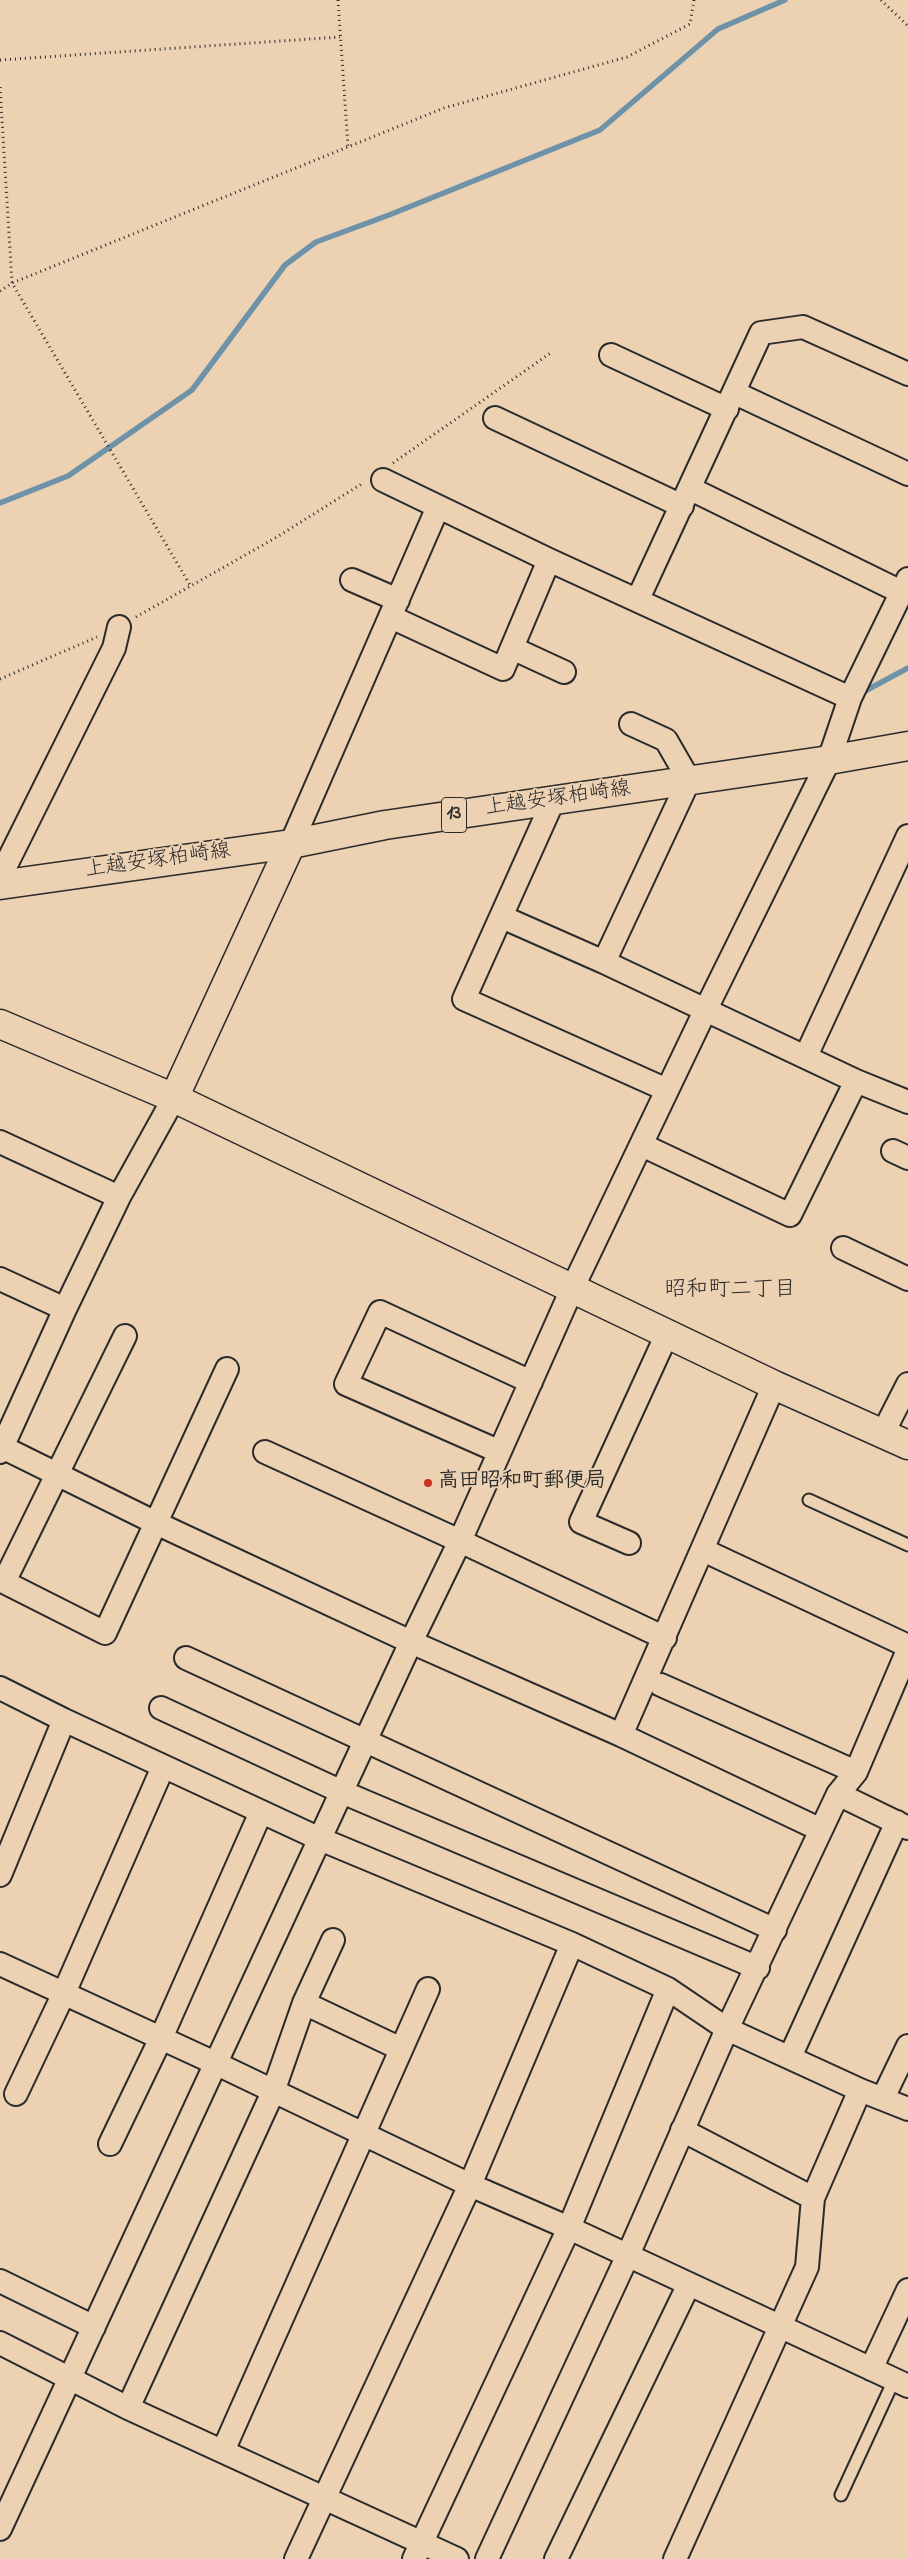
<!DOCTYPE html>
<html>
<head>
<meta charset="utf-8">
<style>
	body { margin:0 }
	canvas { display:block; background:#ecd1b3 }
</style>
</head>
<body>
<canvas width="908" height="2559"></canvas>
<script>
const c = document.querySelector('canvas').getContext('2d');
c.lineJoin = 'round';
const shape = rows => new Path2D(rows.map(r => 'M' + r).join(''));
function strokePath(path, color, width, dash) { c.strokeStyle = color; c.lineWidth = width; c.lineCap = dash ? 'butt' : 'round'; c.setLineDash(dash || []); c.stroke(path); }
function write(font, color, halo, rows, align = 'center') {
  c.font = font + ' "Indie Flower","Klee One",sans-serif'; c.lineWidth = 4; c.setLineDash([]); c.textBaseline = 'middle'; c.strokeStyle = halo; c.fillStyle = color; for (const [text, x, y, turn = 0] of rows) {
    c.save(); c.translate(x, y); c.rotate((+turn || 0) * Math.PI / 180); c.textAlign = isNaN(turn) ? turn : align; if (halo) c.strokeText(text, 0, 0); c.fillText(text, 0, 0); c.restore();
  }
}
const stream = shape([
	[0,503,68,476,192,390,285,265,316,242,389,215,600,130,718,29,785,0],
	[867,690,908,668]
]);
const path = shape([
	[338,0,348,147],
	[881,0,908,26],
	[0,60,340,37],
	[0,87,12,283,190,585],
	[0,291,12,283,444,108,627,57,690,24,694,0],
	[393,463,552,352],
	[136,617,277,537,363,483],
	[0,679,97,637]
]);
const service = shape([
	[809,1500,908,1545],
	[841,2495,894,2380]
]);
const minor = shape([
	[611,355,727,409],
	[735,393,908,474],
	[495,418,682,506],
	[383,480,549,560,850,698],
	[691,489,901,592],
	[352,580,398,600],
	[638,599,761,333,803,327,908,374],
	[391,617,503,669,549,560],
	[512,648,564,672],
	[553,801,464,999,667,1090],
	[291,844,438,507],
	[0,877,114,648,119,627],
	[502,917,604,962,856,1081,908,1102],
	[604,962,689,780,666,740,631,724],
	[806,1056,908,836],
	[0,1142,119,1197],
	[642,1145,790,1215,856,1081],
	[893,1151,908,1158],
	[843,1248,908,1279],
	[0,1279,65,1309],
	[125,1336,4,1582,105,1633,227,1369],
	[883,1433,908,1384],
	[2,1447,156,1523,411,1642,621,1735,821,1830],
	[498,1451,346,1384,380,1312,531,1382],
	[0,1452,65,1309,119,1197,174,1098],
	[265,1452,460,1541,665,1638],
	[629,1543,581,1522,667,1334],
	[703,1550,908,1646],
	[186,1658,775,1930],
	[661,1685,856,1772],
	[0,1688,64,1720,320,1839,572,1944],
	[161,1708,342,1792,758,1968],
	[621,1735,774,1385],
	[838,1794,908,1828],
	[0,1875,64,1720],
	[0,1964,215,2063,470,2185,569,2228,908,2386],
	[304,2003,401,2049],
	[790,2057,897,1822],
	[16,2094,64,1993,163,1767],
	[883,2098,908,2046],
	[682,2130,813,2198,860,2090],
	[110,2144,161,2038,261,1812],
	[0,2281,94,2327],
	[0,2343,128,2408,457,2559],
	[871,2369,908,2290],
	[128,2408,273,2092,304,2003,333,1940],
	[223,2451,428,1989],
	[0,2529,411,1642,460,1541,572,1289,705,1011,829,760,850,698,908,579],
	[296,2559,470,2185,572,1944,668,1989,727,2029,860,2090,908,2109],
	[414,2559,569,2228,668,1989],
	[487,2559,628,2255,727,2029,838,1794,856,1772,908,1650],
	[556,2559,689,2284],
	[675,2559,807,2267,813,2198]
]);
const tertiary = shape([
	[0,1024,174,1098,774,1385,908,1445],
	[174,1098,291,844]
]);
const primary = shape([
	[0,885,291,844,385,825,829,760,908,746]
]);
const markers = [
	[428,1483,5,"#c8321e"]
];
const shields = [
	[454,815,25]
];
const shieldNames = [
	["13",454,815]
];
const streetNames = [
	["上越安塚柏崎線",558,800,-8],
	["上越安塚柏崎線",158,862,-8]
];
const poiNames = [
	["高田昭和町郵便局",438,1483]
];
const neighbourhoodNames = [
	["昭和町二丁目",730,1291]
];
strokePath(stream, '#6e92a8', 5.5);
strokePath(service, '#2b2b2b', 15);
strokePath(minor, '#2b2b2b', 26);
strokePath(tertiary, '#2b2b2b', 31);
strokePath(primary, '#2b2b2b', 31);
strokePath(path, '#2b2b2b', 3, [1, 4]);
strokePath(service, '#ecd1b3', 11);
strokePath(minor, '#ecd1b3', 22);
strokePath(tertiary, '#ecd1b3', 28);
strokePath(primary, '#ecd1b3', 28);
for (const [x, y, r, color] of markers) { const dot = new Path2D(); dot.arc(x, y, r, 0, 2 * Math.PI); c.fillStyle = color; c.fill(dot); strokePath(dot, '#ecd1b3', 2); }
for (const [x, y, w] of shields) { const box = new Path2D(); box.roundRect(x - w / 2, y - 17.5, w, 35, 4); c.fillStyle = '#ecd1b3'; c.fill(box); strokePath(box, '#2b2b2b', 1); }
write('bold 20px', '#2b2b2b', null, shieldNames);
write('21px', '#2b2b2b', '#ecd1b3', streetNames);
write('bold 21px', '#2b2b2b', '#ecd1b3', poiNames, 'left');
write('22px', '#2b2b2b', '#ecd1b3', neighbourhoodNames);
</script>
</body>
</html>
